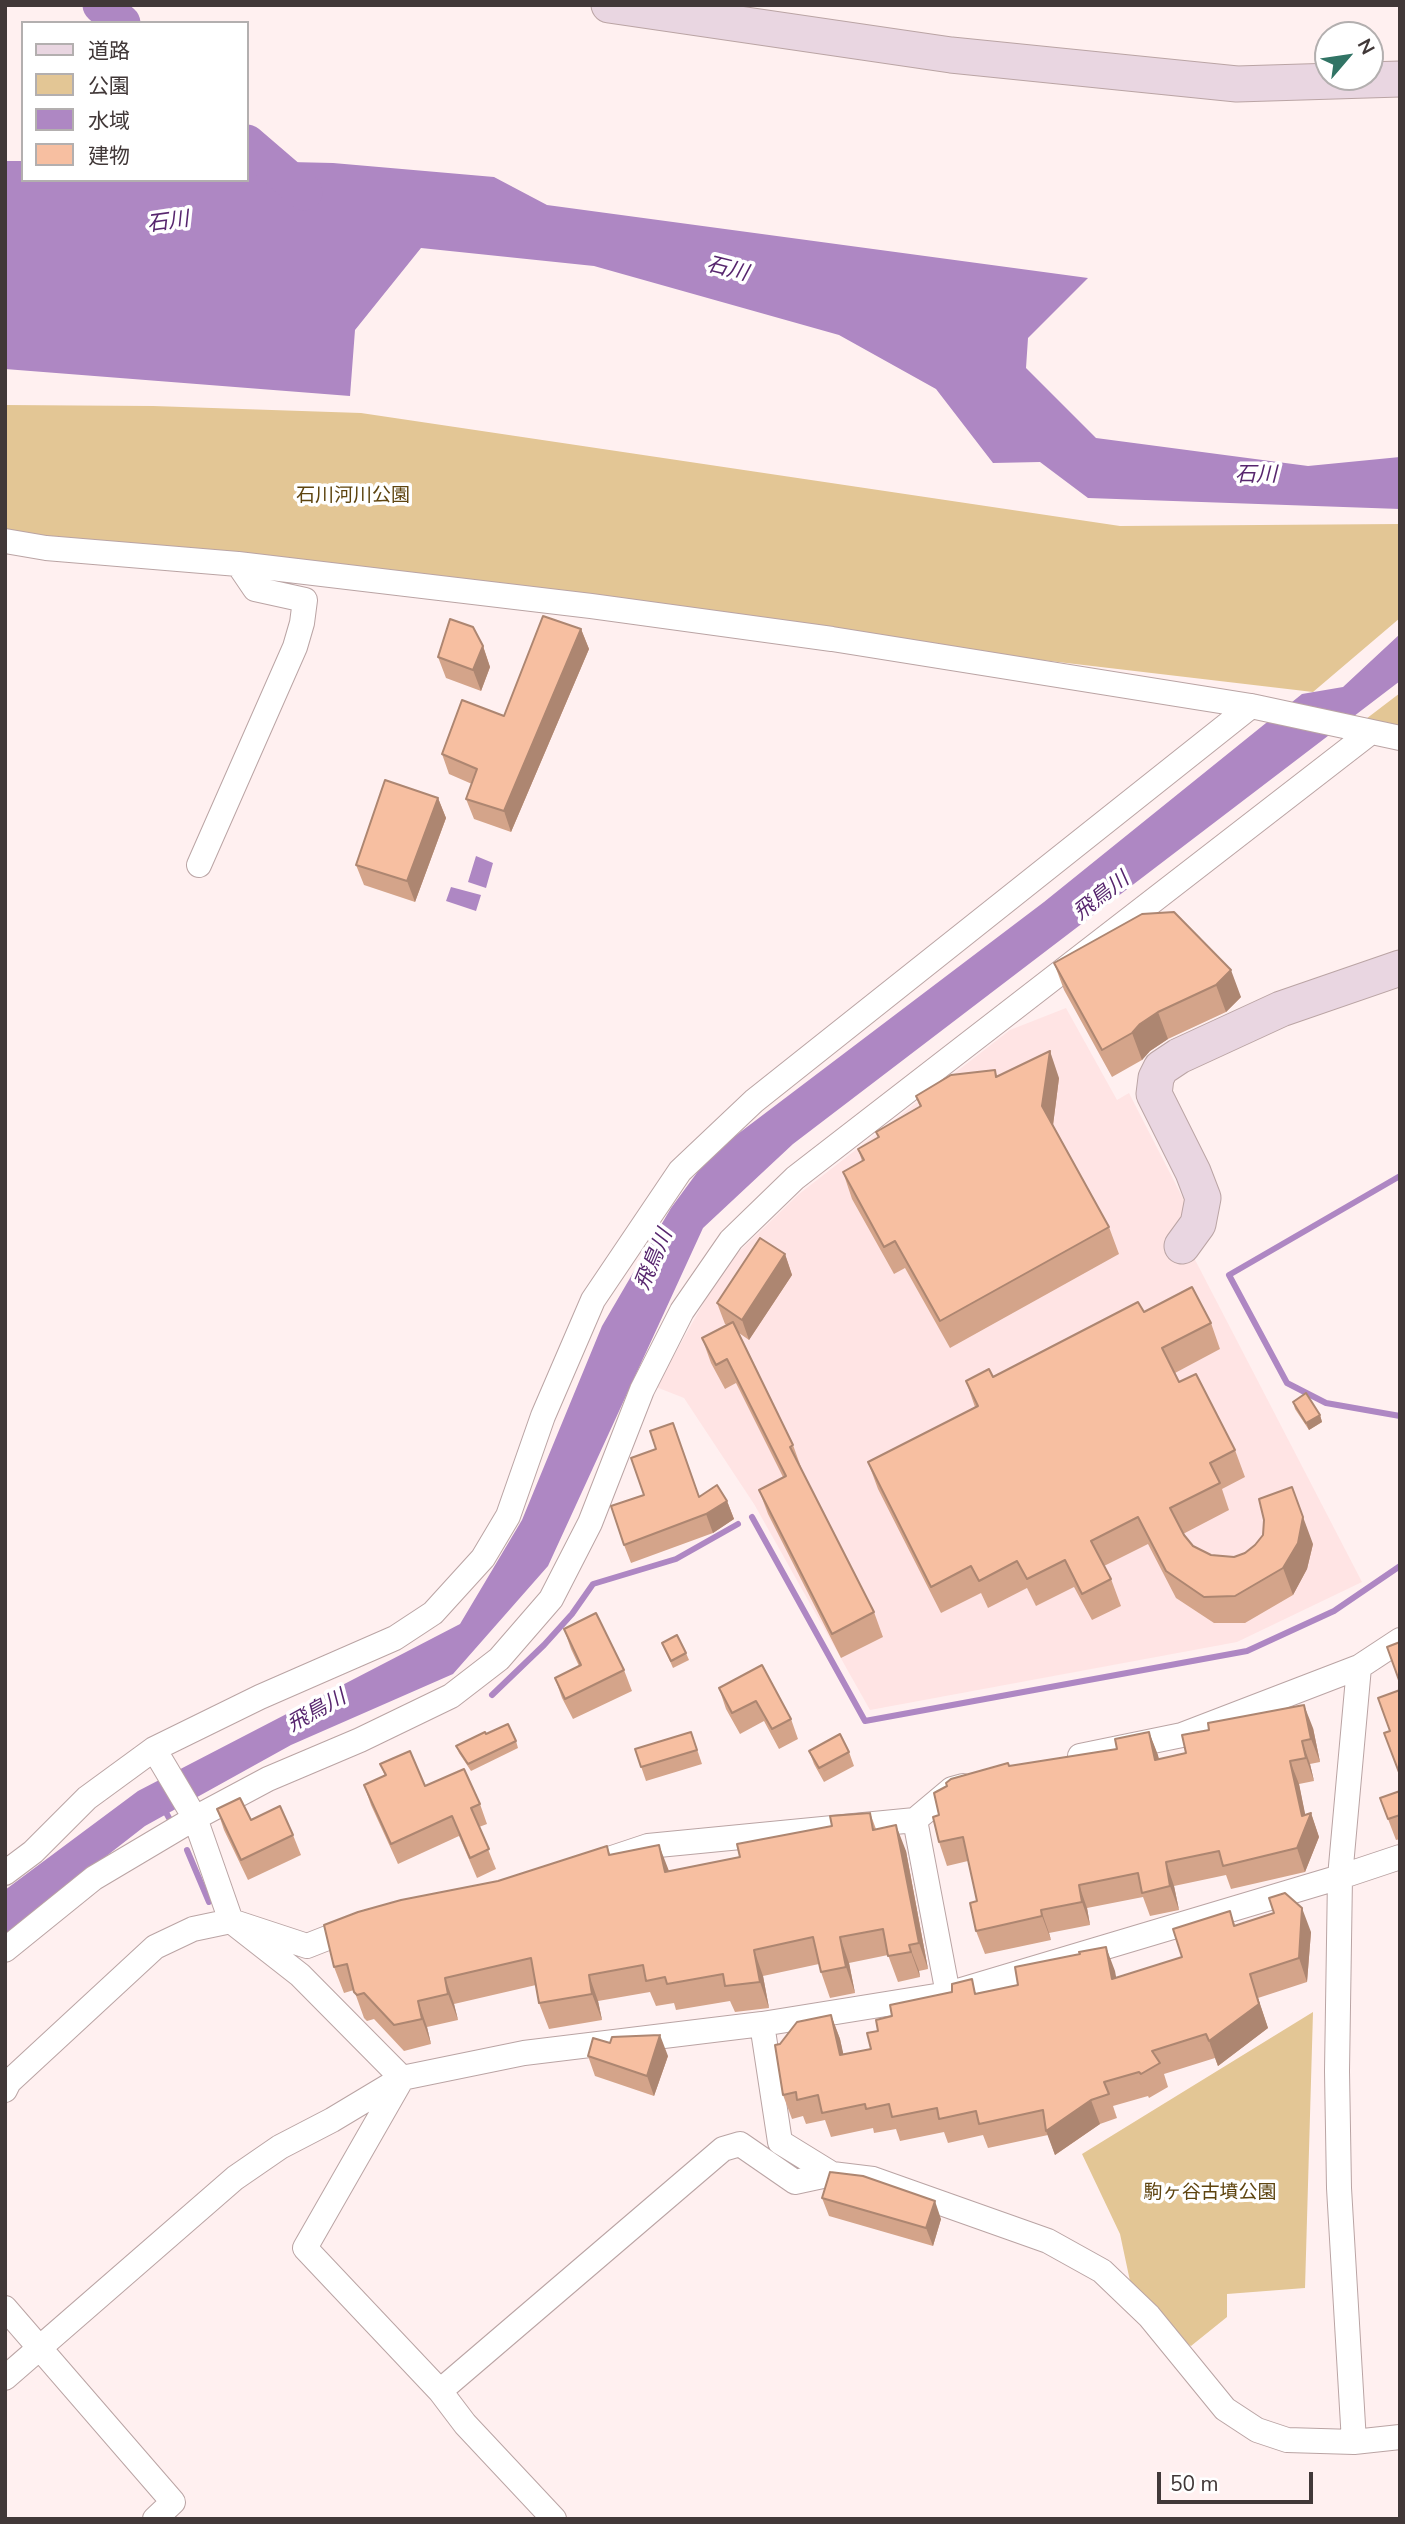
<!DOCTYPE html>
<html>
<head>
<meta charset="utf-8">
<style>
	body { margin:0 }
	#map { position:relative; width:1405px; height:2524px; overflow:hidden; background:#fff0f0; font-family:"Nunito Sans","Noto Sans JP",sans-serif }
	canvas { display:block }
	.frame { position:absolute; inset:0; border:7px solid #413838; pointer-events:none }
	.legend { position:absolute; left:21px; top:21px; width:228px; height:161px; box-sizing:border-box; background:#fff; border:2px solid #b3afaf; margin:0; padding:9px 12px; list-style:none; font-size:21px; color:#413838 }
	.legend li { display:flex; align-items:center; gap:14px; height:35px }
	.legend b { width:35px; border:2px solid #b3afaf }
	.north { position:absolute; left:1314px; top:21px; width:70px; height:70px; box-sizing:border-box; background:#fff; border:2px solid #b3afaf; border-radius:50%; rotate:61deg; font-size:19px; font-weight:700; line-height:28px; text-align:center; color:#413838 }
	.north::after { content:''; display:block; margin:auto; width:24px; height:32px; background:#317465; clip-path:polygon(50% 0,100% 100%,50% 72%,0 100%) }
	.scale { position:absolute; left:1157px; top:2472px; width:156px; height:32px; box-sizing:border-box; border:4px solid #413838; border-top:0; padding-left:9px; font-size:21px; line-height:24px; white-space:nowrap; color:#413838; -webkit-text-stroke:5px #fff; paint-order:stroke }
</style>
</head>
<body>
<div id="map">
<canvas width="1405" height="2524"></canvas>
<div class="frame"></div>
<ul class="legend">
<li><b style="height:9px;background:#e9d6e1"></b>道路</li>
<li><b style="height:19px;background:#e3c695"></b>公園</li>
<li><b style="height:19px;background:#ae87c3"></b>水域</li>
<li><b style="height:19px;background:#f7bfa1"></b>建物</li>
</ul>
<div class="north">N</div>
<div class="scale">50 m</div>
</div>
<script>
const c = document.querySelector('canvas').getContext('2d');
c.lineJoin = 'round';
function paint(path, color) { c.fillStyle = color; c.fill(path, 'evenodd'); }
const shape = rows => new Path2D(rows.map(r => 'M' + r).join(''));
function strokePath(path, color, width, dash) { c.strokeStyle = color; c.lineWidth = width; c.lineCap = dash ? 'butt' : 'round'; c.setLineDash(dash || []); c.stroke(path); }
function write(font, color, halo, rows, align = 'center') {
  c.font = font + ' "Nunito Sans","Noto Sans JP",sans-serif'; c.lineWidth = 7; c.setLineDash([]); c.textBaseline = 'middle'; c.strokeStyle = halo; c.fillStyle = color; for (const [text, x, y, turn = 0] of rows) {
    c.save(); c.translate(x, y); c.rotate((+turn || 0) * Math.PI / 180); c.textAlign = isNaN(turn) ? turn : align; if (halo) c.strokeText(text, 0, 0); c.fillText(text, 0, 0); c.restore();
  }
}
const built = shape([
	[1066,1008,1117,1100,1129,1093,1191,1214,1177,1225,1362,1582,1237,1642,870,1710,754,1504,684,1398,656,1387,725,1265,799,1194,1010,1030]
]);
const green = shape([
	[5,405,153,406,361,413,1120,526,1400,524,1400,618,1313,692,5,538],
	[1400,693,1400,730,1362,722],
	[1313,2012,1305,2288,1227,2294,1227,2317,1191,2346,1177,2337,1130,2281,1120,2234,1082,2154]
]);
const water = shape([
	[5,161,23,161,23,180,247,180,247,161,333,163,494,177,547,205,1088,278,1028,338,1026,368,1096,438,1308,466,1400,457,1400,509,1088,498,1040,462,993,463,936,389,839,335,594,266,421,248,355,330,350,396,5,369],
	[1400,634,1400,681,793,1144,703,1228,548,1566,453,1674,291,1745,145,1826,5,1935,5,1890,138,1791,460,1624,522,1520,602,1326,671,1208,710,1155,1044,902,1302,694,1343,687],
	[476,856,493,863,486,888,468,882],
	[451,887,481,895,476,911,446,901]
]);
const stream = shape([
	[1400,1176,1229,1275,1287,1383,1326,1403,1400,1416],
	[752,1517,865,1721,1247,1651,1334,1611,1400,1566],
	[492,1695,544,1645,572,1614,593,1584,676,1559,738,1524],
	[163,1807,169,1818],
	[187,1850,209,1902]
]);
const river = shape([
	[101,5,122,23],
	[247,143,304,192]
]);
const street = shape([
	[5,541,46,548,238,564,591,606,832,639,1251,706,1400,738],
	[199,865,295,647,302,623,305,600,255,589,238,564],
	[154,1749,195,1818,231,1921,300,1975,402,2078],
	[1080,1756,1182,1735,1359,1667,1400,1640],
	[915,1820,948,1994],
	[609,1859,648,1846,915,1820,952,1789,963,1786],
	[5,1873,33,1852,87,1798,154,1749,260,1697,395,1638,433,1613,483,1558,508,1516,543,1416,593,1300,680,1171,754,1101,1251,706],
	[5,1950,94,1878,195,1818,268,1779,360,1740,451,1696,499,1659,551,1599,590,1523,642,1390,682,1311,731,1240,795,1178,1371,732],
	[762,2024,780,2142,832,2174],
	[400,2082,305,2248,440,2391,465,2424,554,2519],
	[5,2090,9,2082,155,1947,193,1929,231,1921,307,1946,358,1926],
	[5,2308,173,2502,155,2519],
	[5,2378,235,2178,280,2147,332,2120,402,2078,524,2053,762,2024,948,1994,1340,1877,1400,1857],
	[440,2391,723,2149,740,2144,795,2182,832,2174,873,2179,1048,2241,1102,2271,1149,2316,1225,2409,1257,2430,1287,2440,1354,2442,1400,2437],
	[1354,2442,1339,2188,1337,2071,1340,1877,1359,1667]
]);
const secondary = shape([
	[609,5,951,55,1237,84,1400,79],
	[1182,1246,1198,1224,1203,1198,1193,1172,1154,1094,1156,1078,1161,1068,1179,1056,1281,1009,1400,968]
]);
const wall = shape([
	[581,629,589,649,511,832,474,819,466,799,472,784,449,774,442,754,504,716],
	[483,646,490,667,481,691,446,678,438,657],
	[438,798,446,818,415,902,364,885,356,865],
	[1142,914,1241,997,1226,1012,1168,1039,1150,1051,1142,1060,1112,1077,1064,990,1054,963],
	[995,1070,997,1076,1059,1078,1053,1125,1109,1227,1119,1254,950,1348,905,1268,894,1274,852,1199,843,1172,862,1161,858,1149,878,1138,876,1132,920,1107,916,1096],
	[785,1254,792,1275,749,1340,739,1333,793,1445,802,1470,874,1612,883,1637,841,1658,768,1514,759,1490,783,1477,736,1383,725,1389,711,1363,702,1338,727,1325,725,1324,717,1303],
	[1144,1312,1211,1323,1220,1349,1175,1373,1179,1382,1235,1450,1245,1477,1222,1489,1229,1510,1183,1534,1193,1546,1211,1555,1234,1557,1313,1544,1307,1569,1293,1595,1245,1623,1214,1623,1176,1598,1148,1544,1104,1566,1111,1579,1121,1606,1092,1620,1074,1587,1036,1606,1027,1588,988,1608,981,1593,941,1613,878,1489,868,1462,975,1407,966,1381,993,1377],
	[1293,1402,1320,1415,1322,1422,1309,1430,1295,1409],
	[656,1449,699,1497,727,1501,734,1519,713,1533,631,1563,624,1545,644,1495],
	[564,1629,624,1670,632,1691,573,1719,562,1698,555,1678,579,1666,571,1649],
	[662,1643,686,1653,689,1660,673,1668],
	[762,1665,791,1719,798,1739,779,1749,764,1721,740,1734,726,1709,719,1688],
	[1313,1728,1320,1762,1310,1764,1314,1781,1299,1784,1305,1815,1311,1813,1319,1837,1305,1872,1231,1889,1226,1875,1174,1886,1179,1910,1150,1916,1143,1897,1087,1908,1090,1925,1049,1933,1051,1940,985,1954,976,1931,977,1901,968,1861,947,1866,939,1842,939,1815,1009,1766,1117,1749,1149,1732,1159,1759],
	[486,1734,516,1741,518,1748,471,1771,459,1753,456,1746],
	[696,1746,702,1764,646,1781,635,1749],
	[809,1751,849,1752,854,1766,824,1782,814,1764],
	[380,1764,425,1786,480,1804,487,1824,479,1827,496,1869,477,1878,459,1836,398,1864,371,1805,364,1785,385,1776],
	[1400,1791,1400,1839,1396,1840,1380,1798],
	[217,1809,293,1835,301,1855,248,1880,224,1830],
	[870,1813,876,1829,906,1851,928,1969,919,1971,920,1977,898,1982,888,1955,849,1963,855,1993,830,1998,821,1972,819,1964,763,1976,769,2008,735,2012,730,2001,676,2010,674,2003,656,2006,650,1992,598,2001,602,2020,549,2029,539,2003,536,1985,454,2004,458,2020,427,2027,431,2044,404,2051,374,2019,367,2021,364,2018,354,1990,344,1993,334,1967,498,1881,607,1846,610,1854,669,1871,740,1857],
	[1230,1911,1235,1925,1311,1932,1307,1982,1258,1998,1268,2028,1218,2066,1215,2058,1164,2074,1168,2087,1149,2098,1148,2096,1113,2106,1117,2118,1100,2124,1055,2155,1048,2135,988,2148,983,2135,948,2143,944,2132,900,2141,896,2129,874,2133,873,2128,831,2137,825,2120,806,2124,803,2116,792,2119,783,2095,780,2044,831,2015,840,2039,843,2054,871,2049,878,2031,892,2016,977,1993,1018,1985,1080,1954,1106,1947,1116,1978,1182,1957],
	[610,2043,668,2056,654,2096,595,2076,588,2056],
	[822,2198,941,2219,933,2246,829,2216]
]);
const shadedWall = shape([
	[581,629,589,649,511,832,504,811],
	[483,646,490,667,481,691,473,670],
	[438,798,446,818,415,902,407,881],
	[1231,970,1241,997,1226,1012,1216,985],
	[1158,1012,1168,1039,1150,1051,1142,1060,1132,1033,1140,1024],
	[1050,1051,1059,1078,1052,1133,1042,1106],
	[785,1254,792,1275,749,1340,742,1320],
	[1320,1415,1322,1422,1309,1430,1306,1423],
	[1292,1487,1313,1544,1307,1569,1293,1595,1283,1568],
	[727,1501,734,1519,713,1533,706,1514],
	[1304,1705,1313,1728,1320,1762,1311,1739],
	[1149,1732,1158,1755,1164,1783,1155,1760],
	[1302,1741,1310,1764,1314,1781,1306,1758],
	[1290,1761,1299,1784,1307,1823,1311,1813,1319,1837,1305,1872,1297,1848,1302,1816],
	[896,1825,906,1851,928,1969,919,1943],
	[659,1845,669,1871,665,1872],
	[1166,1862,1174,1886,1179,1910,1170,1886],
	[1079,1885,1087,1908,1090,1925,1082,1902],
	[1302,1908,1311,1932,1307,1982,1299,1958],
	[1041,1910,1049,1933,1051,1940,1042,1916],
	[840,1937,849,1963,855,1993,846,1967],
	[909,1945,919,1971,920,1977,911,1952],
	[1106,1947,1115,1971,1121,2003,1112,1979],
	[754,1950,763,1976,769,2008,760,1982],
	[1250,1974,1268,2028,1218,2066,1209,2041],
	[589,1975,598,2001,602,2020,592,1994],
	[445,1978,454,2004,458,2020,448,1994],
	[418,2001,427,2027,431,2044,422,2019],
	[831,2015,840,2039,849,2079,840,2055],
	[660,2035,668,2056,654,2096,647,2076],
	[1091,2100,1100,2124,1055,2155,1046,2131],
	[935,2201,941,2219,933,2246,926,2228]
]);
const building = shape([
	[543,616,581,629,504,811,466,799,477,769,442,754,462,700,504,716,543,616],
	[450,619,473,627,483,646,473,670,438,657,450,619],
	[385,780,438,798,407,881,356,865,385,780],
	[1174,912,1231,970,1216,985,1158,1012,1140,1024,1132,1033,1102,1050,1054,963,1142,914,1174,912],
	[1050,1051,1042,1106,1109,1227,940,1321,895,1241,884,1247,843,1172,864,1160,858,1149,879,1137,876,1132,921,1106,916,1096,951,1075,995,1070,996,1077,1050,1051],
	[760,1238,785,1254,742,1320,717,1303,760,1238],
	[1192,1287,1211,1323,1162,1348,1179,1382,1196,1374,1235,1450,1210,1463,1220,1483,1170,1508,1184,1535,1193,1546,1211,1555,1234,1557,1245,1553,1255,1545,1263,1535,1264,1520,1259,1499,1292,1487,1303,1517,1298,1543,1283,1568,1235,1596,1204,1597,1166,1571,1138,1517,1091,1541,1111,1579,1082,1594,1065,1560,1027,1579,1017,1561,979,1581,971,1566,931,1587,868,1462,978,1406,966,1381,989,1369,993,1377,1138,1302,1144,1312,1192,1287],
	[733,1322,793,1445,790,1447,874,1612,832,1634,759,1490,786,1476,727,1359,716,1365,702,1338,733,1322],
	[1306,1393,1320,1415,1306,1423,1293,1402,1306,1393],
	[673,1423,699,1497,717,1485,727,1501,706,1514,624,1545,611,1506,644,1495,631,1458,656,1449,650,1431,673,1423],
	[596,1613,624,1670,565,1699,555,1678,581,1665,564,1629,596,1613],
	[677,1635,686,1653,671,1661,662,1643,677,1635],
	[1400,1642,1400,1683,1387,1647,1400,1642],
	[762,1665,791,1719,772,1729,756,1701,732,1713,719,1688,762,1665],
	[1400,1690,1400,1775,1384,1733,1390,1731,1378,1698,1400,1690],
	[1304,1705,1311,1739,1302,1741,1306,1758,1290,1761,1302,1816,1311,1813,1297,1848,1223,1866,1219,1851,1166,1862,1170,1886,1142,1893,1138,1873,1079,1885,1082,1902,1041,1910,1042,1916,976,1931,970,1903,977,1901,963,1837,939,1842,933,1817,939,1815,934,1793,947,1786,946,1783,951,1779,1008,1763,1009,1766,1117,1749,1115,1739,1149,1732,1155,1760,1186,1753,1182,1735,1209,1730,1208,1723,1304,1705],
	[508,1724,516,1741,468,1764,456,1746,485,1732,486,1734,508,1724],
	[691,1732,697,1750,641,1767,635,1749,691,1732],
	[840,1734,849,1752,819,1768,809,1751,840,1734],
	[410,1751,425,1786,464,1769,480,1804,471,1808,489,1849,470,1858,452,1816,391,1844,364,1785,386,1775,380,1764,410,1751],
	[1400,1791,1400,1815,1388,1819,1380,1798,1400,1791],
	[240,1798,251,1820,280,1806,293,1835,241,1860,217,1809,240,1798],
	[870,1813,873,1830,896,1825,919,1943,909,1945,911,1952,888,1956,883,1929,840,1937,846,1967,821,1972,813,1937,754,1950,760,1982,725,1986,723,1974,667,1984,665,1977,646,1981,643,1965,589,1975,592,1994,539,2003,531,1958,445,1978,448,1994,418,2001,422,2019,394,2025,364,1993,357,1995,354,1992,347,1964,334,1967,324,1925,358,1912,401,1900,498,1881,607,1846,609,1855,659,1845,665,1872,740,1857,737,1844,832,1826,830,1816,870,1813],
	[1285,1893,1302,1908,1299,1958,1250,1974,1259,2004,1209,2041,1206,2034,1152,2051,1160,2063,1141,2074,1139,2072,1104,2082,1109,2094,1091,2100,1046,2131,1043,2110,979,2124,976,2111,939,2119,937,2108,892,2117,889,2104,866,2109,865,2104,822,2113,818,2095,797,2100,796,2092,783,2095,775,2045,780,2044,797,2022,831,2015,840,2055,871,2049,867,2033,878,2031,876,2020,892,2016,890,2005,952,1992,952,1984,972,1979,975,1994,1018,1985,1015,1967,1080,1954,1079,1952,1106,1947,1112,1979,1182,1957,1173,1929,1230,1911,1234,1926,1274,1913,1269,1898,1285,1893],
	[660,2035,647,2076,588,2056,593,2038,610,2043,612,2037,660,2035],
	[830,2172,863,2176,935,2201,926,2228,822,2198,830,2172]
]);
const parkNames = [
	["石川河川公園",353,496],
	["駒ヶ谷古墳公園",1210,2193]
];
const waterNames = [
	["石川",168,223,-8],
	["石川",727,270,14],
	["石川",1256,476],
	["飛鳥川",1102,897,-38],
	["飛鳥川",655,1260,-67],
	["飛鳥川",317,1712,-29]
];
paint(built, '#ffe4e4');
paint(green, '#e3c695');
paint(water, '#ae87c3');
strokePath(stream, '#ae87c3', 6);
strokePath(river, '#ae87c3', 37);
strokePath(street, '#baa4a4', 26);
strokePath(secondary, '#baa4a4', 37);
strokePath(street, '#fff', 24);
strokePath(secondary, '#e9d6e1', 35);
paint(wall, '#d4a48a');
paint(shadedWall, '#ad8671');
paint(building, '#f7bfa1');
strokePath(building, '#ad8671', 2);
write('19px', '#5e440f', '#fff', parkNames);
write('italic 21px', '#57266e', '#fff', waterNames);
</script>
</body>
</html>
